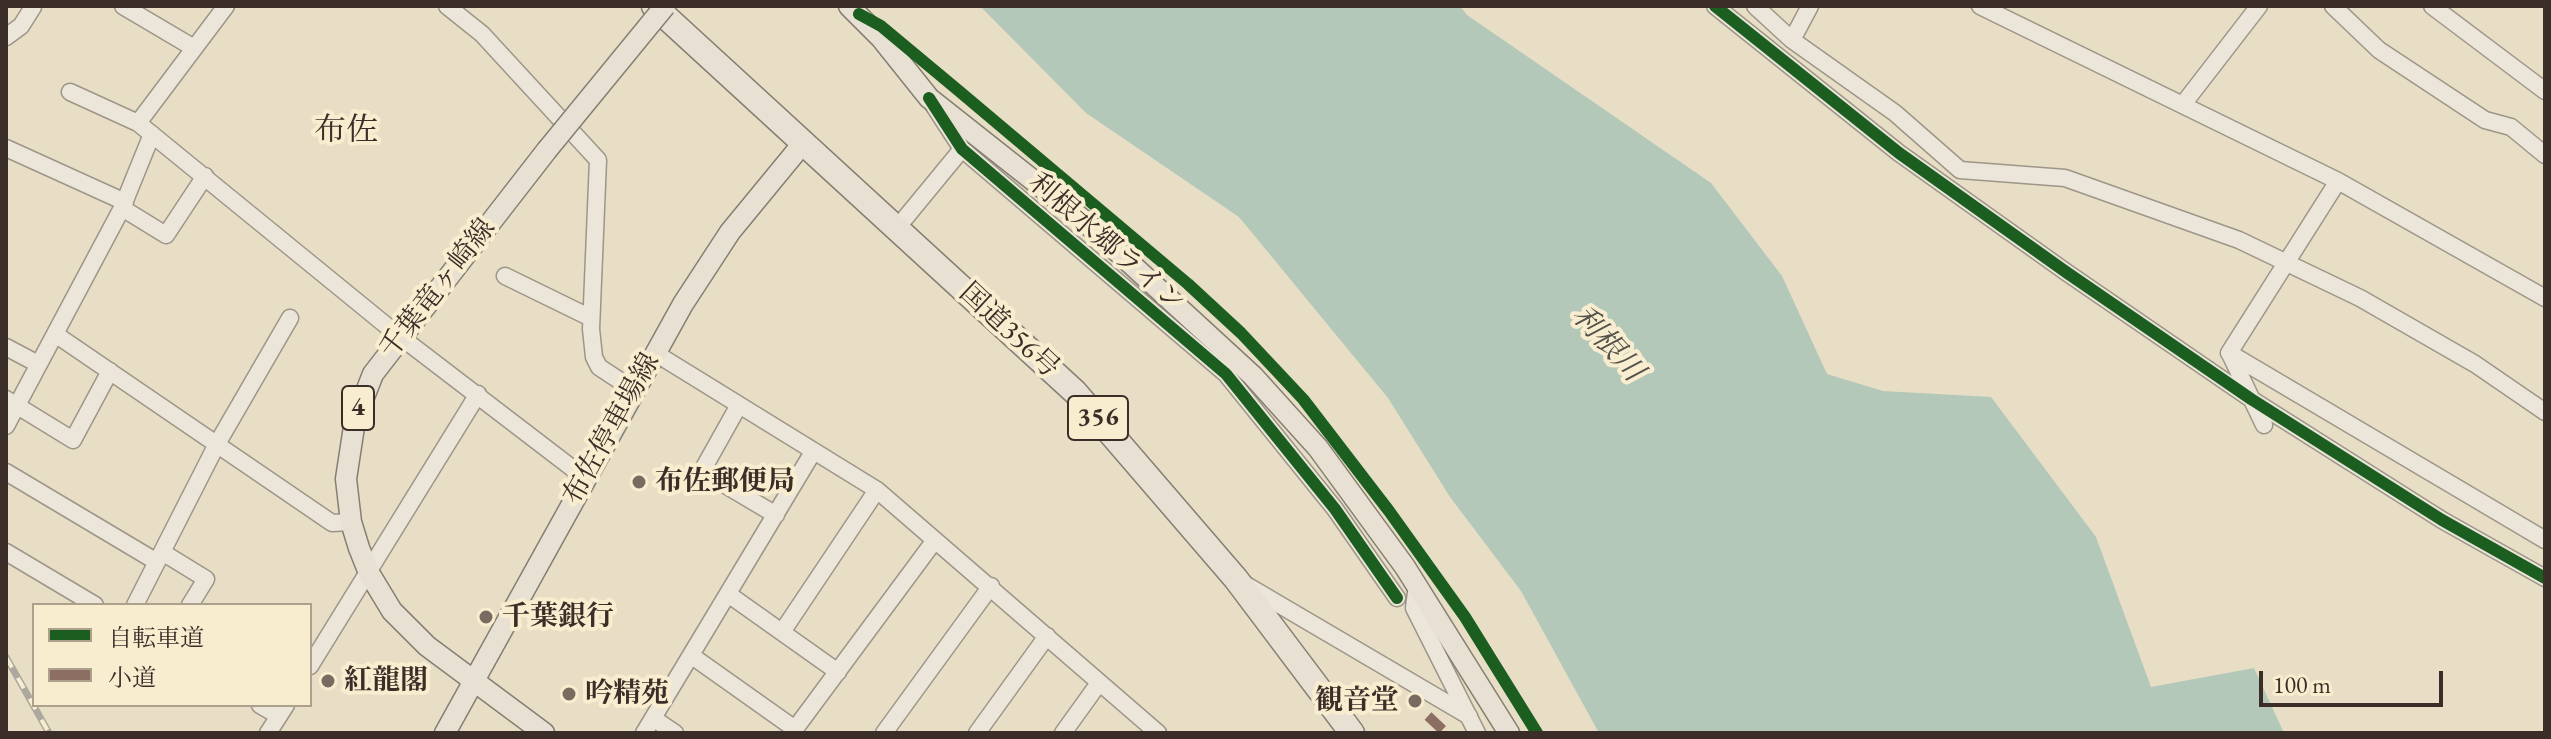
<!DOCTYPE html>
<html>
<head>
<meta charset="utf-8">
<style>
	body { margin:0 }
	#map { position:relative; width:2551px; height:739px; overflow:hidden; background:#e7dec5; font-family:"EB Garamond","Noto Serif JP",serif }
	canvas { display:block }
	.frame { position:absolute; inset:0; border:8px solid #3b2e28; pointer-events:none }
	.legend { position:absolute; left:32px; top:603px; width:280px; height:104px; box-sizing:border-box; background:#f9edd0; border:2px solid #ada18d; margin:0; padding:10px 14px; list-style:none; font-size:24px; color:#3b2e28 }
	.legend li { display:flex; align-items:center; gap:16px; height:40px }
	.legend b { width:40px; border:2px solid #ada18d }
	.scale { position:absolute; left:2259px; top:671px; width:184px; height:36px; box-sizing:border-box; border:4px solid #3b2e28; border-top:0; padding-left:10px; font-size:24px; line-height:28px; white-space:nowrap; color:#3b2e28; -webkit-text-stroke:6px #f9edd0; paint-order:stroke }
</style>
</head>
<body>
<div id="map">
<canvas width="2551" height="739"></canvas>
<div class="frame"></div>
<ul class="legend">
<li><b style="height:10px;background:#1b5e20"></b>自転車道</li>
<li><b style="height:10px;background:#8d6e63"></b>小道</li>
</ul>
<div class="scale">100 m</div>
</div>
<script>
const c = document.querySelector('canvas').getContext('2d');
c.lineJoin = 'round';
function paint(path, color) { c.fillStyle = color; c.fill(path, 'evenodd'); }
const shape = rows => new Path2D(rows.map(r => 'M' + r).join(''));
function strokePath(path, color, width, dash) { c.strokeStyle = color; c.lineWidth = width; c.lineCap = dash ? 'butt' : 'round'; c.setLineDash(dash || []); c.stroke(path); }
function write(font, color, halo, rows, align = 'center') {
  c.font = font + ' "EB Garamond","Noto Serif JP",serif'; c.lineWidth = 8; c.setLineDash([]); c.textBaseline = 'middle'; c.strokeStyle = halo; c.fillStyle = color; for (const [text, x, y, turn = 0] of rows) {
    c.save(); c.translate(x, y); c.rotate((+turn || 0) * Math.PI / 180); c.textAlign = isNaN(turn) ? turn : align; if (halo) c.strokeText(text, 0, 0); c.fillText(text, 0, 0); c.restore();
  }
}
const water = shape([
	[980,6,1460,6,1467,15,1711,183,1782,276,1827,374,1883,391,1991,397,2096,537,2151,687,2254,668,2284,733,1599,733,1521,591,1450,497,1388,398,1239,217,1086,113]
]);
const minor = shape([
	[123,6,194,48],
	[447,6,482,34,598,160,591,329,594,357,599,367,634,390],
	[1715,6,1899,153,2066,272,2251,399,2442,520,2545,578],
	[1755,6,1792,40,1895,113,1960,170,2065,178,2239,240,2360,298,2475,364,2545,412],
	[1980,6,2338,181,2545,298],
	[2333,6,2379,50,2485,120,2511,127,2545,155],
	[2432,6,2545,91],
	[6,37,21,26,33,7],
	[1792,40,1810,6],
	[70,92,138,123,393,331,585,478],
	[2184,103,2259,6],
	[934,106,962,149,1226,374,1335,509,1397,598],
	[138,123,226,6],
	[6,148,125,202],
	[2338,181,2229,353,2545,540],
	[122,208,166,235,205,176],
	[897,228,962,149],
	[505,276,591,318],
	[55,334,332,523,351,522],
	[6,347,38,364],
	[655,353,877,490,1158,733],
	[2230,354,2264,425],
	[6,399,73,440,110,371],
	[739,405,702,471,776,515],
	[6,426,122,208,152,134],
	[6,472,157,562],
	[6,552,95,605],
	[162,552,206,579,190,605],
	[1246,585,1469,716],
	[1417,585,1414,608,1477,733],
	[728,594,838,672],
	[135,605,217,444,290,318],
	[782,632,877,490],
	[692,656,795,729],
	[310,666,478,394],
	[260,705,279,716],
	[653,718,675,733],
	[268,733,286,705],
	[644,733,813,452],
	[792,733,935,540],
	[884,733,991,586],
	[977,733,1047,636],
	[1063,733,1099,683]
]);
const major = shape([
	[849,6,881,38,929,98,1082,219,1253,376,1318,448,1405,567,1509,733],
	[445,733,683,304,730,232,804,142],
	[544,733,427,646,392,611,369,573,359,548,351,522,346,479,355,420,373,374,547,150]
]);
const highway = shape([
	[654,6,1075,392,1236,579,1352,733]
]);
const rail = shape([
	[6,657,49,733]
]);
const majorBridge = shape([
	[547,150,665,6]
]);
const quiet = shape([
	[1428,716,1446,733]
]);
const cycleway = shape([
	[1715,6,1899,153,2066,272,2251,399,2442,520,2545,578],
	[859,14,881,26,959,91,1188,284,1241,333,1303,399,1389,511,1465,617,1537,733],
	[929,98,962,149,1226,374,1335,509,1397,598]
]);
const markers = [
	[639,482,8,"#776c5f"],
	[486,617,8,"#776c5f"],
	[328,681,8,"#776c5f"],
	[569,694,8,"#776c5f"],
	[1415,701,8,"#776c5f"]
];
const shields = [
	[358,408,32],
	[1098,418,60]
];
const shieldNames = [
	["4",358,408],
	["356",1098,418]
];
const streetNames = [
	["利根水郷ライン",1106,243,41],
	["千葉竜ヶ崎線",438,289,-52],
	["国道356号",1009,331,43],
	["布佐停車場線",612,429,-61]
];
const poiNames = [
	["布佐郵便局",655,482],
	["千葉銀行",502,617],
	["紅龍閣",344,681],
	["吟精苑",585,694],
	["観音堂",1399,701,"right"]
];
const waterNames = [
	["利根川",1607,344,48]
];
const quarterNames = [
	["布佐",346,131]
];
paint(water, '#b3c8b9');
strokePath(minor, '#9d9688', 19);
strokePath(major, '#857e72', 23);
strokePath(highway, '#857e72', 27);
strokePath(minor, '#ebe6d9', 16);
strokePath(major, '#e8e1d3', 20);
strokePath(highway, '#e8e1d3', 24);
strokePath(rail, '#ada89e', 7);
strokePath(rail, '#f9edd0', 4, [12]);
strokePath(majorBridge, '#857e72', 23, []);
strokePath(majorBridge, '#e8e1d3', 20);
strokePath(quiet, '#8d6e63', 10, [20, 10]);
strokePath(cycleway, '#1b5e20', 12);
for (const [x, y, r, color] of markers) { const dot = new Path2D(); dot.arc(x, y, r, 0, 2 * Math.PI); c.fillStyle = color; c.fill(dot); strokePath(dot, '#f9edd0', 3); }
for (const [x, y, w] of shields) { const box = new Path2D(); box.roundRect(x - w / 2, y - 22, w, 44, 6); c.fillStyle = '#f9edd0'; c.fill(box); strokePath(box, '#3b2e28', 2); }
write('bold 26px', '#3b2e28', null, shieldNames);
write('28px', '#3b2e28', '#f9edd0', streetNames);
write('bold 28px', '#3b2e28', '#f9edd0', poiNames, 'left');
write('italic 30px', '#54524b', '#f9edd0', waterNames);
write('32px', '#3b2e28', '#f9edd0', quarterNames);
</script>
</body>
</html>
